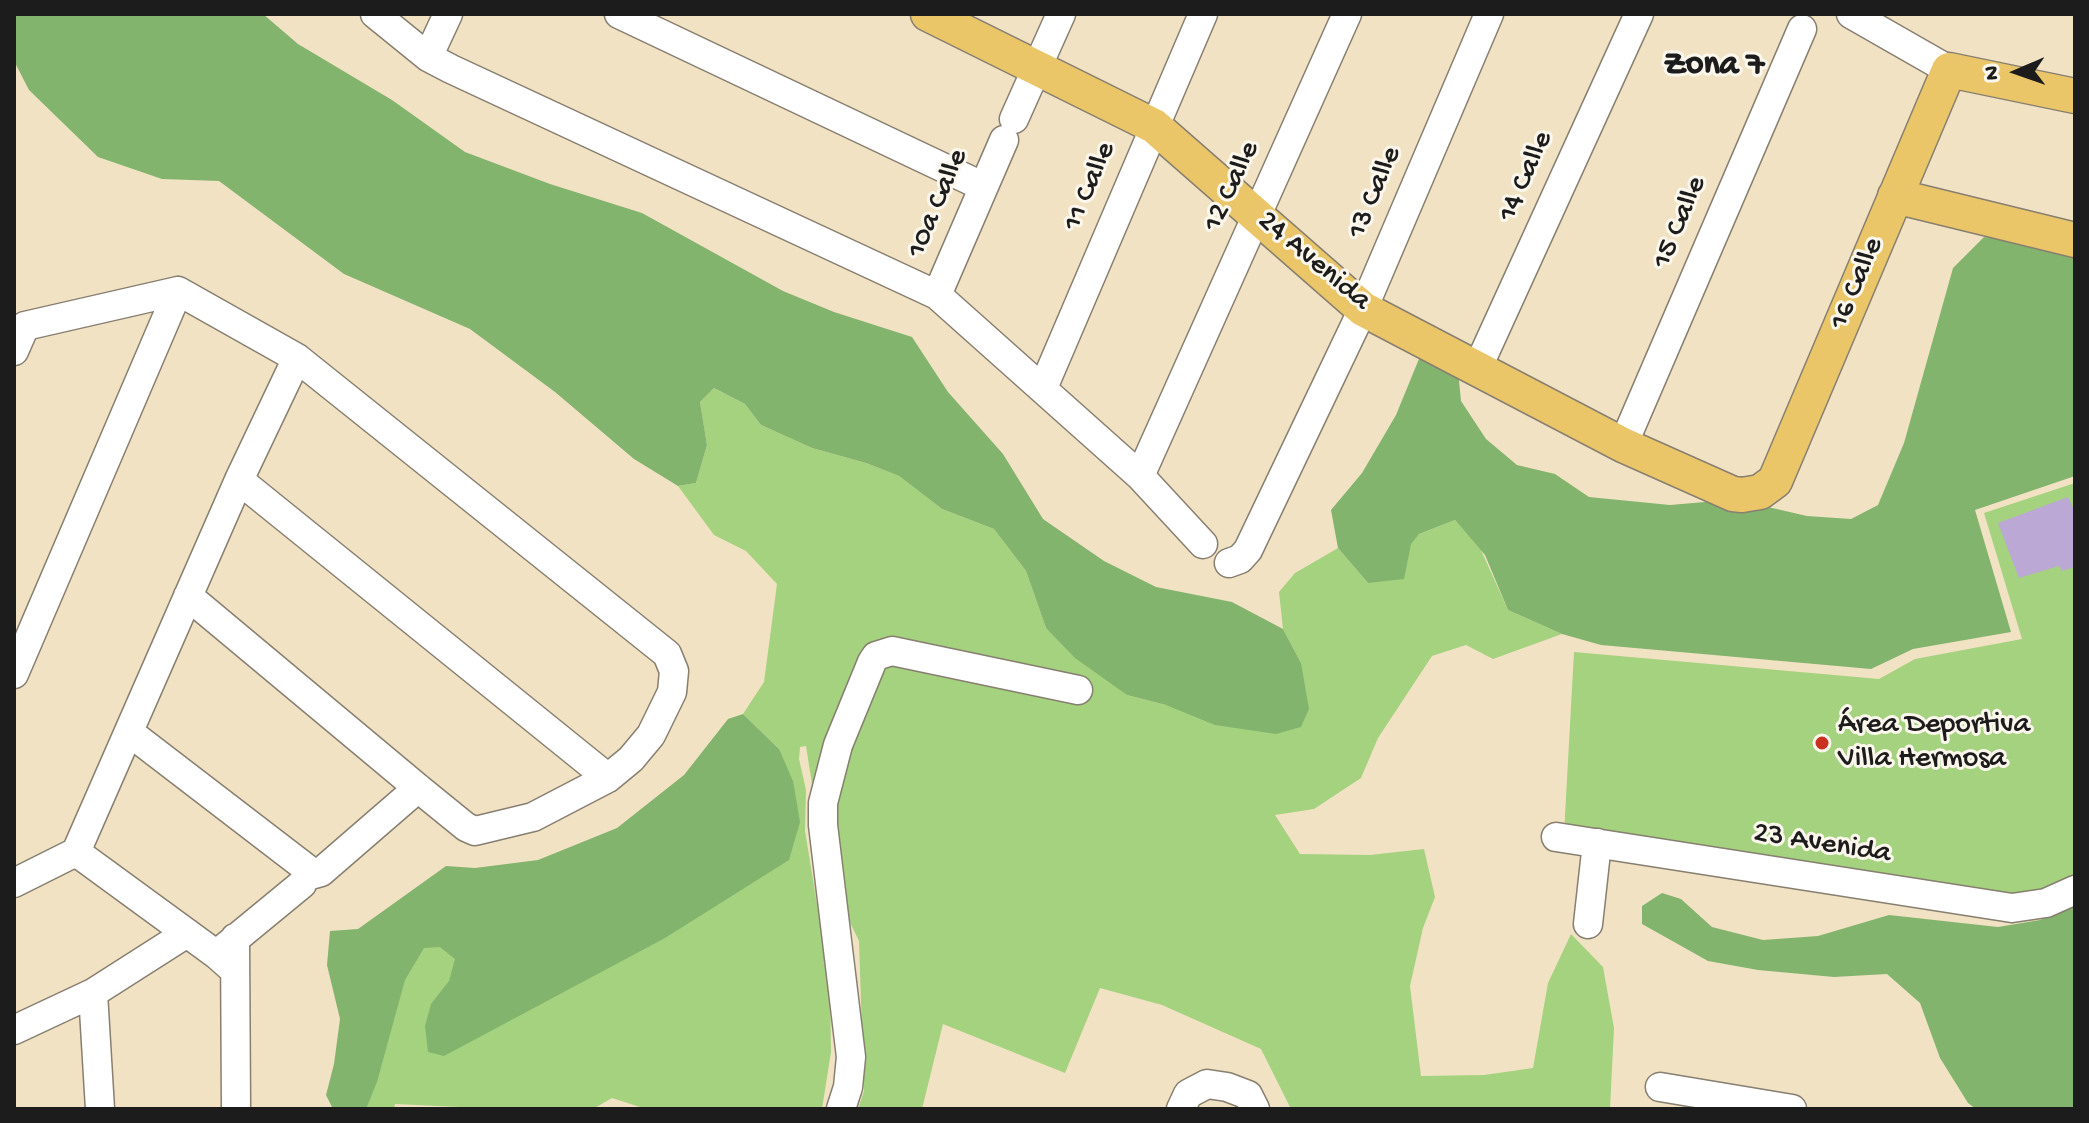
<!DOCTYPE html>
<html>
<head>
<meta charset="utf-8">
<style>
	body { margin:0 }
	#map { position:relative; width:2089px; height:1123px; overflow:hidden; background:#f2e2c4; font-family:"Gochi Hand",sans-serif }
	canvas { display:block }
	.frame { position:absolute; inset:0; border:16px solid #1c1c1c; pointer-events:none }
	.north { position:absolute; left:1977px; top:32px; width:80px; height:80px; -webkit-text-stroke:6px #fbf7ec; paint-order:stroke; rotate:268deg; font-size:22px; font-weight:700; line-height:32px; text-align:center; color:#1c1c1c }
	.north::after { content:''; display:block; margin:auto; width:28px; height:36px; background:#1c1c1c; clip-path:polygon(50% 0,100% 100%,50% 72%,0 100%) }
</style>
</head>
<body>
<div id="map">
<canvas width="2089" height="1123"></canvas>
<div class="frame"></div>
<div class="north">N</div>
</div>
<script>
const c = document.querySelector('canvas').getContext('2d');
c.lineJoin = 'round';
function paint(path, color) { c.fillStyle = color; c.fill(path, 'evenodd'); }
const shape = rows => new Path2D(rows.map(r => 'M' + r).join(''));
function strokePath(path, color, width, dash) { c.strokeStyle = color; c.lineWidth = width; c.lineCap = dash ? 'butt' : 'round'; c.setLineDash(dash || []); c.stroke(path); }
function write(font, color, halo, rows, align = 'center') {
  c.font = font + ' "Gochi Hand",sans-serif'; c.lineWidth = 6; c.setLineDash([]); c.textBaseline = 'middle'; c.strokeStyle = halo; c.fillStyle = color; for (const [text, x, y, turn = 0] of rows) {
    c.save(); c.translate(x, y); c.rotate((+turn || 0) * Math.PI / 180); c.textAlign = isNaN(turn) ? turn : align; if (halo) c.strokeText(text, 0, 0); c.fillText(text, 0, 0); c.restore();
  }
}
const green = shape([
	[714,388,745,404,761,425,812,448,866,463,899,476,942,509,994,529,1026,571,1046,628,1127,695,1166,705,1301,663,1283,629,1279,592,1295,573,1338,548,1368,583,1419,534,1455,520,1481,550,1508,610,1562,634,1493,659,1466,645,1432,656,1378,738,1361,778,1314,809,1275,815,1300,854,1370,855,1424,849,1435,897,1423,928,1410,986,1421,1076,1484,1075,1533,1068,1548,983,1571,934,1603,967,1614,1028,1610,1109,1291,1109,1261,1049,1162,1005,1100,988,1065,1073,943,1024,922,1109,858,1109,864,1091,859,941,826,873,806,746,800,747,799,759,806,790,805,831,830,983,831,1052,822,1109,646,1109,612,1098,593,1109,502,1109,395,1104,394,1109,351,1109,418,941,779,749,743,714,764,682,777,584,746,551,714,535,678,486,696,483,707,445,700,402],
	[2075,483,2075,881,2011,901,1564,834,1574,652,1879,679,1915,659,2022,639,1984,513]
]);
const forest = shape([
	[14,14,263,14,298,44,392,100,465,152,550,184,642,213,783,291,834,312,912,337,948,392,1003,454,1043,519,1104,561,1156,587,1232,602,1283,629,1301,663,1309,709,1301,727,1276,734,1215,725,1166,705,1127,695,1075,658,1046,628,1026,571,994,529,942,509,899,476,866,463,812,448,761,425,745,404,714,388,700,402,707,445,696,483,678,486,634,459,555,392,470,329,344,274,219,181,162,179,98,157,29,90,14,61],
	[1984,237,2051,246,2075,252,2075,476,1975,510,2011,632,1913,649,1871,669,1601,645,1562,634,1508,610,1485,555,1455,520,1419,534,1411,544,1404,579,1368,583,1338,548,1331,510,1362,473,1396,415,1421,354,1458,370,1461,401,1486,439,1517,465,1555,474,1589,497,1670,505,1705,502,1768,507,1807,516,1851,519,1878,505,1904,443,1953,268],
	[743,714,779,749,793,781,800,822,789,860,665,938,444,1056,428,1052,425,1026,431,1004,449,981,455,959,440,947,424,948,405,980,377,1082,366,1109,333,1109,326,1095,334,1064,340,1019,327,965,330,931,358,929,446,866,475,868,538,860,617,828,684,775,728,719],
	[1662,893,1681,899,1712,927,1763,940,1818,936,1889,915,1998,927,2040,920,2075,903,2075,1109,1976,1109,1968,1103,1940,1058,1920,1003,1887,974,1834,977,1758,970,1708,961,1642,924,1642,906]
]);
const building = shape([
	[2068,497,2075,512,2075,567,2062,571,2059,566,2019,578,1998,523]
]);
const minor = shape([
	[375,14,428,57,451,69,937,295,1140,476,1203,544],
	[619,14,982,186],
	[1851,14,1949,70],
	[428,57,448,14],
	[1014,119,1061,14],
	[937,295,1004,140],
	[25,326,178,291,297,358,667,654,674,671,672,692,651,735,631,759,608,778,533,817,475,831,466,827,418,788,188,596],
	[14,351,25,326],
	[1478,367,1639,14],
	[1043,388,1203,14],
	[1623,445,1802,29],
	[1140,476,1347,14],
	[239,480,608,778],
	[1229,563,1240,559,1248,550,1363,309,1489,14],
	[14,674,178,291],
	[129,732,314,874,321,872,418,788],
	[1556,837,2012,908,2046,903,2075,890],
	[76,852,217,955,235,971],
	[14,883,76,852,239,480,297,358],
	[1588,924,1597,843],
	[235,938,236,1109],
	[223,949,302,884],
	[93,993,100,1109],
	[14,1030,93,993,187,933],
	[1660,1087,1792,1109],
	[841,1109,848,1087,851,1057,823,825,823,803,838,745,872,662,876,656,892,651,1078,690],
	[1181,1109,1188,1094,1207,1084,1227,1087,1248,1095,1255,1109]
]);
const major = shape([
	[928,14,1154,126,1363,309,1623,445,1733,494,1742,495,1760,492,1775,481,1949,70,2075,96],
	[1895,196,2075,240]
]);
const markers = [
	[1822,743,8,"#c8321e"]
];
const streetNames = [
	["14 Calle",1527,177,-66],
	["11 Calle",1091,187,-67],
	["12 Calle",1233,187,-65],
	["13 Calle",1376,193,-67],
	["10a Calle",939,204,-67],
	["15 Calle",1681,223,-67],
	["24 Avenida",1313,262,40],
	["16 Calle",1858,284,-67],
	["23 Avenida",1822,845,9]
];
const poiNames = [
	["Área Deportiva",1838,726],
	["Villa Hermosa",1838,760]
];
const quarterNames = [
	["Zona 7",1714,67]
];
paint(green, '#a4d27f');
paint(forest, '#83b46e');
paint(building, '#bca8d4');
strokePath(minor, '#877f70', 31);
strokePath(major, '#877f70', 37);
strokePath(minor, '#fff', 28);
strokePath(major, '#eac669', 34);
for (const [x, y, r, color] of markers) { const dot = new Path2D(); dot.arc(x, y, r, 0, 2 * Math.PI); c.fillStyle = color; c.fill(dot); strokePath(dot, '#fbf7ec', 3); }
write('30px', '#1c1c1c', '#fbf7ec', streetNames);
write('30px', '#1c1c1c', '#fbf7ec', poiNames, 'left');
write('bold 34px', '#1c1c1c', '#fbf7ec', quarterNames);
</script>
</body>
</html>
